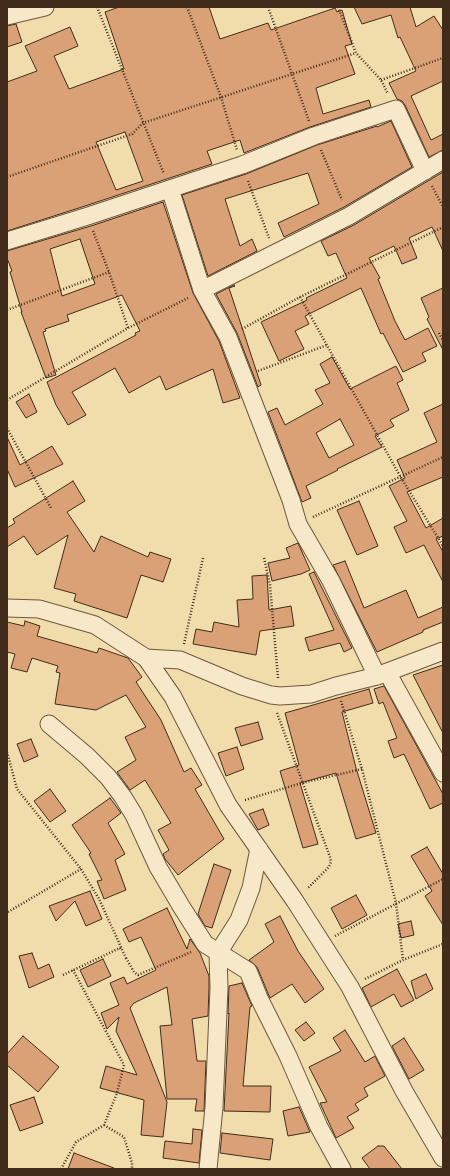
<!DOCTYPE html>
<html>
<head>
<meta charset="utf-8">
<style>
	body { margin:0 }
	#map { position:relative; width:450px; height:1176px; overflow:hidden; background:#f1dcab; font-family:"IM FELL Double Pica",serif }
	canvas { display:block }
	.frame { position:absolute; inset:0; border:8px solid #412c1c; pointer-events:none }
</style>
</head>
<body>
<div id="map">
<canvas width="450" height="1176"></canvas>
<div class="frame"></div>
</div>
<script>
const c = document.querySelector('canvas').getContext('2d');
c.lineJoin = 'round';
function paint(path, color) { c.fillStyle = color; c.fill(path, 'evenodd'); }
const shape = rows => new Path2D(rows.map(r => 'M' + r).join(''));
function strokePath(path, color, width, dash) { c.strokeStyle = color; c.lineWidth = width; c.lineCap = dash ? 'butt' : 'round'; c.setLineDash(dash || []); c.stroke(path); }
const building = shape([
	[119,7,209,7,220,39,268,23,271,30,335,8,337,12,342,10,352,44,345,46,355,74,316,88,323,114,369,100,371,107,310,127,244,153,240,140,207,151,212,164,85,206,7,231,7,82,37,71,25,46,70,27,78,46,54,56,69,89,124,69,105,12,119,7],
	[125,132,143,181,116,190,96,142,125,132],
	[354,7,410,7,416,27,434,16,443,30,443,81,411,96,431,140,443,134,443,150,429,157,405,105,402,101,397,99,389,83,416,71,400,37,398,38,391,15,362,24,354,7],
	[16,24,22,42,7,47,7,26,16,24],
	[391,121,412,167,344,207,284,237,278,223,319,204,308,173,225,199,240,246,252,239,257,251,208,276,182,195,246,174,317,145,377,126,377,127,391,121],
	[443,172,443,251,432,227,409,238,417,258,402,264,394,246,369,258,380,278,378,279,395,321,405,340,428,328,437,346,422,353,426,361,403,372,383,333,381,334,361,288,305,316,309,324,295,331,304,349,279,361,261,322,307,300,306,298,347,278,336,253,328,256,321,241,354,225,443,172],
	[163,202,193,293,219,341,240,398,223,403,213,369,166,390,160,376,129,393,115,368,72,392,86,415,68,425,56,405,47,382,136,335,135,333,140,331,122,295,67,315,69,321,45,329,46,331,43,332,56,375,46,378,21,312,22,312,10,272,12,271,7,258,7,251,91,226,163,202],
	[80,239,95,284,62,296,50,249,80,239],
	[234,285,235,286,229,288,261,385,258,387,237,333,216,294,234,285],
	[443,288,443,350,427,319,429,317,421,298,443,288],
	[332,357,350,389,396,366,403,380,397,383,409,410,390,420,394,426,375,436,382,447,337,469,338,470,306,486,311,498,302,502,268,412,277,408,285,425,323,404,315,390,330,383,320,364,332,357],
	[340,419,354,445,329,458,316,433,340,419],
	[29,394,37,412,26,418,16,402,29,394],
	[443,404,443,477,407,492,426,528,443,518,443,536,436,539,443,552,443,582,424,545,406,553,394,527,407,521,389,486,405,478,397,460,437,442,424,413,443,404],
	[7,437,20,465,52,446,63,464,15,487,7,469,7,437],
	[73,481,85,501,67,512,94,552,101,536,148,557,150,552,171,559,163,582,141,575,127,618,74,601,76,594,54,588,68,535,37,555,24,536,7,547,7,528,15,523,13,519,73,481],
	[359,501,378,546,357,555,337,510,359,501],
	[298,543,310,570,301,574,272,581,268,563,290,558,286,548,298,543],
	[345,561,364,608,406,590,418,618,443,607,443,622,423,630,423,632,377,652,333,565,345,561],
	[314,572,352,648,344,652,340,643,309,651,305,638,334,630,309,574,314,572],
	[267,575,269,610,291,606,294,626,260,631,256,655,193,644,196,629,212,632,214,622,239,627,237,600,253,599,252,576,267,575],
	[25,621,40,626,37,636,97,653,99,648,128,658,142,677,136,682,161,720,184,772,191,768,202,785,195,789,224,839,178,875,165,859,163,854,169,850,158,830,171,823,145,780,130,790,117,772,136,760,125,737,146,727,126,695,96,710,55,704,60,673,56,672,58,666,32,658,27,672,11,668,15,654,7,652,7,622,24,626,25,621],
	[443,665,443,733,413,675,443,665],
	[384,686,443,794,443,803,430,809,404,754,394,758,388,741,397,738,383,702,379,704,374,689,384,686],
	[369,689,373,703,342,712,356,768,376,833,356,839,336,773,300,783,318,844,303,848,280,771,299,765,285,713,369,689],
	[258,722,263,739,241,746,235,728,258,722],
	[31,739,38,756,24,762,17,744,31,739],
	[237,747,244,769,226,776,218,753,237,747],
	[50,789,66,811,50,822,34,801,50,789],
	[110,798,121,813,108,823,125,854,115,860,126,890,104,899,97,881,102,880,89,854,91,853,72,825,110,798],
	[263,809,269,825,258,830,249,814,263,809],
	[427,847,443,874,443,925,425,896,432,891,411,856,427,847],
	[214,864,231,870,212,928,205,926,198,914,214,864],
	[90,891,102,919,86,926,75,901,56,921,49,906,90,891],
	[356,895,367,915,342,929,331,908,356,895],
	[167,908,187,949,190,939,200,953,209,976,209,988,208,1016,192,1019,197,1061,206,1061,204,1111,195,1111,197,1099,167,1099,160,1026,172,1025,167,987,134,1003,130,1008,167,1102,163,1137,141,1135,144,1100,100,1088,106,1066,137,1075,116,1031,119,1017,107,1029,101,1013,119,1005,110,983,124,977,127,984,156,970,141,937,129,942,123,929,167,908],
	[280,916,298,951,324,989,305,1003,292,984,270,998,257,967,249,960,274,942,265,924,280,916],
	[411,921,414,935,401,938,398,924,411,921],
	[32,953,38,969,49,964,54,977,29,988,19,956,32,953],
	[103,959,111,976,88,987,80,970,103,959],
	[397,969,414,1000,401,1007,394,994,371,1007,362,988,397,969],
	[426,974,433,989,416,999,411,981,426,974],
	[242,983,252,1006,250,1007,243,1086,271,1086,270,1112,224,1111,229,1013,228,1014,229,986,242,983],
	[306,1022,315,1033,304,1041,295,1030,306,1022],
	[345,1030,365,1062,375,1056,385,1076,364,1088,368,1096,355,1104,359,1110,347,1117,354,1128,336,1138,320,1103,327,1102,309,1067,341,1051,333,1038,345,1030],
	[23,1036,59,1067,38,1092,7,1065,7,1054,23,1036],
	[404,1038,424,1070,409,1079,392,1046,404,1038],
	[34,1097,43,1123,20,1131,10,1105,34,1097],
	[299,1107,310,1132,288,1136,283,1111,299,1107],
	[193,1129,202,1130,199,1163,163,1158,165,1141,192,1144,193,1129],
	[222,1133,273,1139,270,1160,220,1153,222,1133],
	[378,1146,384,1146,402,1169,370,1169,362,1158,378,1146],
	[74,1153,114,1168,113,1169,68,1169,74,1153]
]);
const path = shape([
	[97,7,164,174],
	[187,7,221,97,237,150],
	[268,7,309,121],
	[338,7,356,53,381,80,388,94],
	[381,80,443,58],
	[321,150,342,200],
	[7,177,132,134,143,123,356,53],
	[248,181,269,238],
	[432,186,443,207],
	[93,231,109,272,128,328],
	[300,297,400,476,443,546],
	[7,310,109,272],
	[242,329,300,297,443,227],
	[439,333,443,340],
	[258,371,327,345],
	[7,400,128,328,188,298],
	[7,428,51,508],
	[313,517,443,457],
	[264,558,270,585,278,678],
	[184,644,203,558],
	[341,701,362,769,396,903,403,960],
	[277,713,330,857,331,862,329,867,307,889],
	[7,752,17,789,81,869,99,899,126,958],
	[245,800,302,783,362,769],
	[8,912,81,869],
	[335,936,443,879],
	[126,958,134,972,138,975,191,952],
	[63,975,120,948,121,950],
	[365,979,403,960,443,944],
	[104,1125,124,1137,132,1163,132,1169],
	[61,1169,76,1142,104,1125,117,1093,124,1065,73,970]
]);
const minor = shape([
	[7,16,45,7],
	[170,189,202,290,228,337,291,500,298,524,331,581,377,676],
	[7,241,88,216,242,165,314,136,396,109,425,171],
	[202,290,349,216,443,160],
	[7,608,39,609,95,625,146,658,180,660,242,686,271,695,280,696,311,694,336,686,377,676,443,651],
	[146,658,173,697,228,805,295,901,350,987,404,1091,443,1158],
	[387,672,443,773],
	[49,724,87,756,108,777,123,797,134,815,158,867,181,906,205,944,248,971,259,998,288,1056,319,1127,342,1169],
	[208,1169,214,1107,219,988,218,953,239,920,251,888,259,849]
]);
paint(building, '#dba176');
strokePath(building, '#412c1c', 1);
strokePath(minor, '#6d5840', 19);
strokePath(path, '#412c1c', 2.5, [1, 2]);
strokePath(minor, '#f6e8c8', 17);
</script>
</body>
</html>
